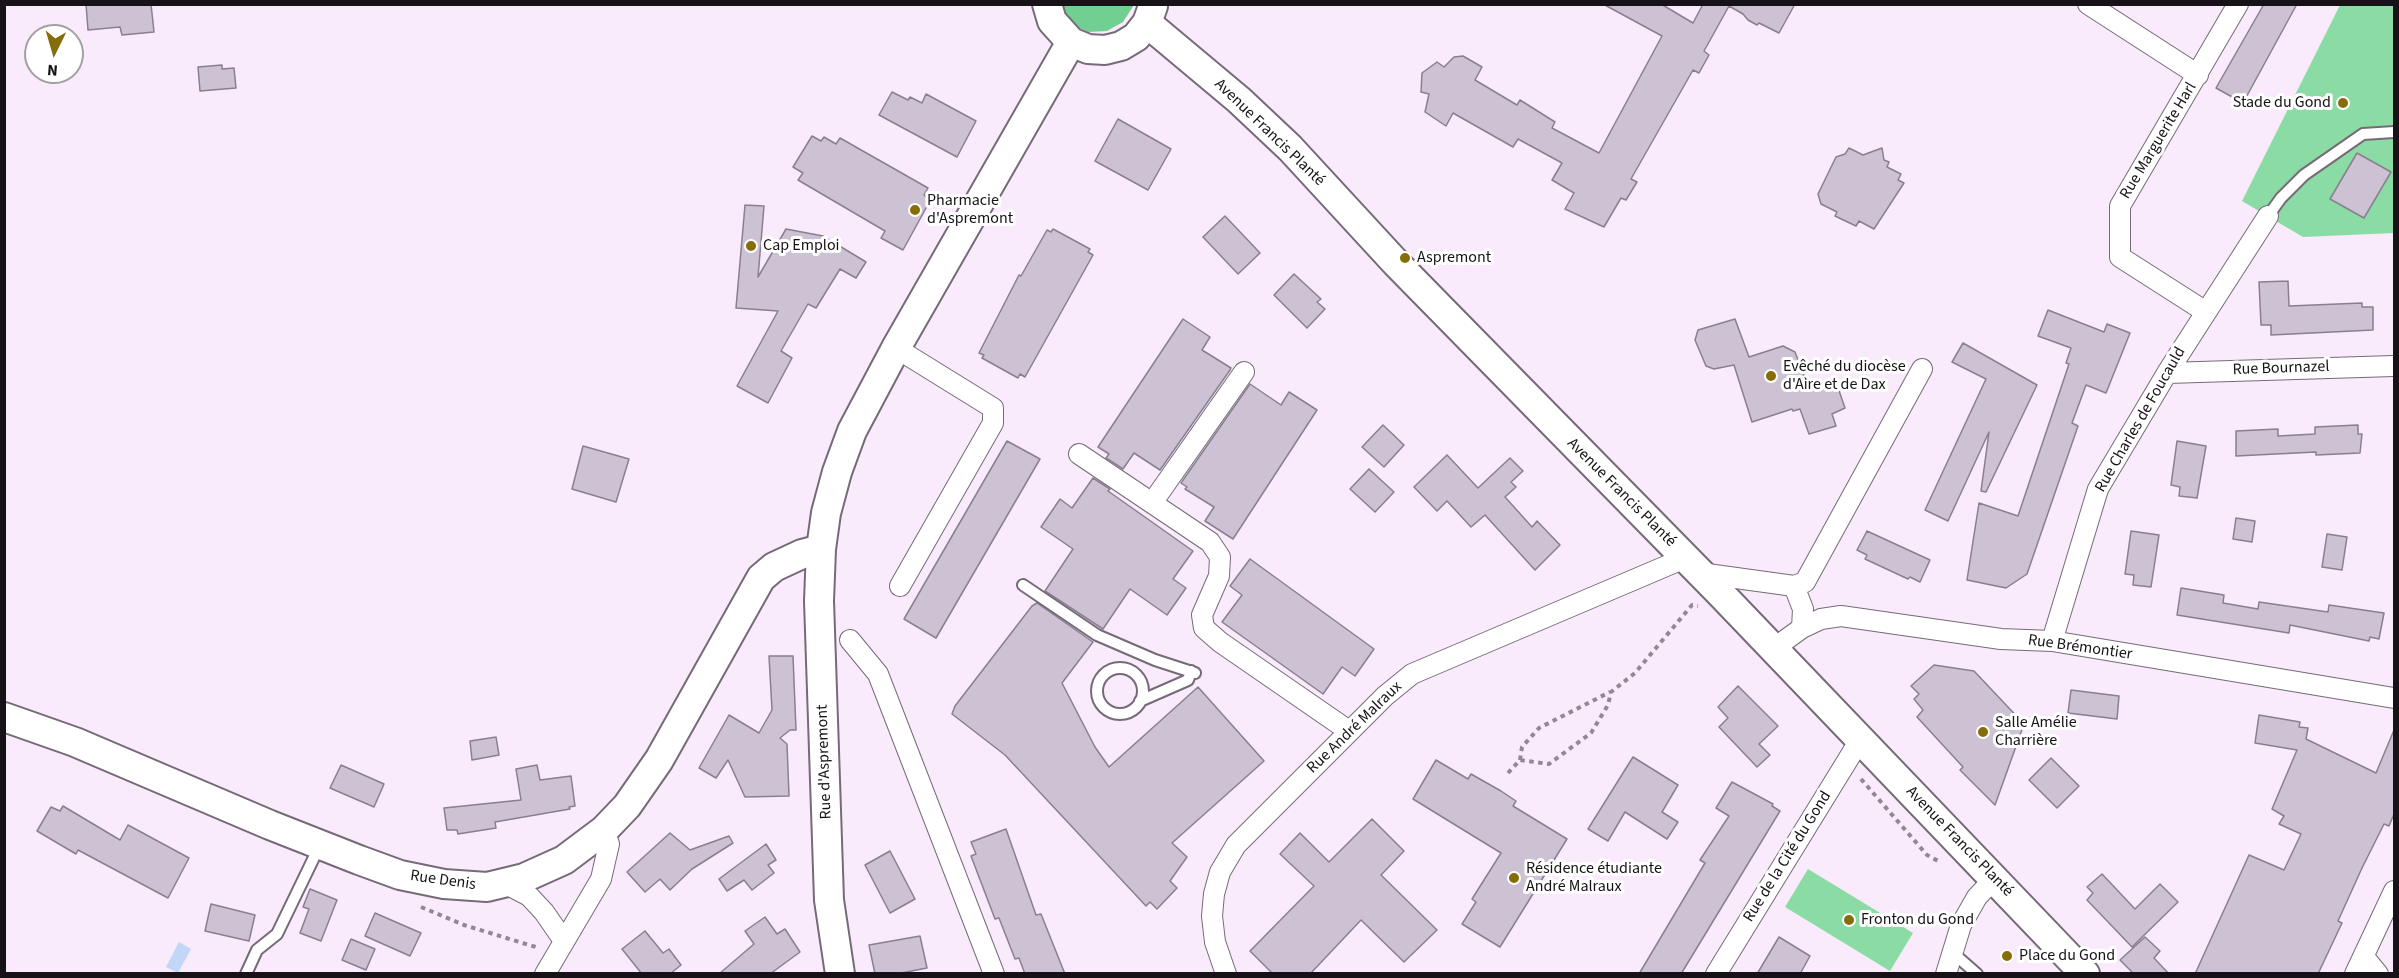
<!DOCTYPE html>
<html>
<head>
<meta charset="utf-8">
<style>
	body { margin:0 }
	#map { position:relative; width:2399px; height:978px; overflow:hidden; background:#f9ebfb; font-family:"Source Sans 3",sans-serif }
	canvas { display:block }
	.frame { position:absolute; inset:0; border:6px solid #161217; pointer-events:none }
	.north { position:absolute; left:24px; top:24px; width:60px; height:60px; box-sizing:border-box; background:#fff; border:2px solid #a2a0a2; border-radius:50%; rotate:185deg; font-size:16px; font-weight:700; line-height:24px; text-align:center; color:#161217 }
	.north::after { content:''; display:block; margin:auto; width:21px; height:27px; background:#856d0a; clip-path:polygon(50% 0,100% 100%,50% 72%,0 100%) }
</style>
</head>
<body>
<div id="map">
<canvas width="2399" height="978"></canvas>
<div class="frame"></div>
<div class="north">N</div>
</div>
<script>
const c = document.querySelector('canvas').getContext('2d');
c.lineJoin = 'round';
function paint(path, color) { c.fillStyle = color; c.fill(path, 'evenodd'); }
const shape = rows => new Path2D(rows.map(r => 'M' + r).join(''));
function strokePath(path, color, width, dash) { c.strokeStyle = color; c.lineWidth = width; c.lineCap = dash ? 'butt' : 'round'; c.setLineDash(dash || []); c.stroke(path); }
function write(font, color, halo, rows, align = 'center') {
  c.font = font + ' "Source Sans 3",sans-serif'; c.lineWidth = 6; c.setLineDash([]); c.textBaseline = 'middle'; c.strokeStyle = halo; c.fillStyle = color; for (const [text, x, y, turn = 0] of rows) {
    c.save(); c.translate(x, y); c.rotate((+turn || 0) * Math.PI / 180); c.textAlign = isNaN(turn) ? turn : align; if (halo) c.strokeText(text, 0, 0); c.fillText(text, 0, 0); c.restore();
  }
}
const green = shape([
	[2340,5,2394,5,2394,233,2303,237,2242,201],
	[1808,869,1913,933,1890,971,1785,907]
]);
const forest = shape([
	[1059,5,1134,5,1123,22,1107,31,1088,32,1071,24]
]);
const water = shape([
	[179,942,191,949,178,973,166,967]
]);
const building = shape([
	[86,4,151,4,154,32,122,35,120,27,88,30,86,4],
	[1603,4,1661,4,1693,23,1703,4,1795,4,1779,33,1759,23,1757,25,1748,20,1743,14,1729,6,1704,51,1709,55,1699,73,1693,70,1631,179,1637,182,1626,200,1621,198,1604,227,1565,209,1574,193,1552,180,1562,163,1518,139,1513,147,1453,113,1446,126,1425,112,1429,94,1421,92,1422,73,1437,62,1444,67,1454,57,1463,56,1482,67,1475,80,1517,105,1520,100,1555,122,1552,128,1599,153,1662,36,1603,4],
	[2264,4,2297,4,2243,103,2216,88,2264,4],
	[222,65,222,69,234,68,236,88,200,91,198,67,222,65],
	[892,92,908,100,910,97,922,103,926,94,976,121,957,157,879,115,892,92],
	[1118,119,1171,149,1148,190,1095,161,1118,119],
	[812,136,821,141,824,137,836,144,840,138,928,188,924,195,931,199,903,250,881,238,885,231,798,180,803,173,793,167,812,136],
	[1849,148,1863,155,1882,148,1884,160,1889,162,1887,167,1901,174,1898,180,1904,183,1874,229,1859,221,1856,226,1835,216,1837,212,1821,204,1818,194,1836,157,1845,154,1849,148],
	[2357,153,2391,172,2364,218,2330,199,2357,153],
	[745,205,764,206,758,277,786,229,823,236,866,262,856,278,840,269,816,308,808,304,781,351,792,358,768,403,737,386,778,311,736,308,745,205],
	[1225,216,1260,253,1238,274,1203,237,1225,216],
	[1053,229,1090,249,1088,252,1093,255,1025,377,1020,374,1018,378,982,358,984,355,979,353,1019,275,1021,276,1047,230,1051,232,1053,229],
	[1294,274,1321,299,1317,302,1325,309,1307,328,1274,295,1294,274],
	[2288,281,2289,306,2362,303,2362,307,2373,307,2373,330,2271,335,2271,325,2261,325,2259,282,2288,281],
	[2048,310,2104,332,2107,324,2130,333,2106,393,2086,385,2072,423,2078,426,2027,574,2006,588,1967,580,1979,503,2018,516,2069,364,2066,363,2071,348,2038,336,2048,310],
	[1183,319,1210,337,1202,350,1231,368,1230,370,1160,470,1134,453,1123,469,1106,458,1109,454,1098,447,1183,319],
	[1735,319,1749,357,1783,346,1795,352,1810,391,1836,382,1845,408,1832,414,1836,426,1809,434,1800,409,1793,411,1792,409,1752,422,1734,365,1714,369,1706,366,1695,340,1698,330,1735,319],
	[1963,343,2037,385,1986,492,1981,491,1989,432,1948,521,1925,510,1986,379,1952,362,1963,343],
	[1250,384,1281,405,1289,392,1317,410,1233,539,1205,521,1214,507,1185,489,1187,487,1181,483,1250,384],
	[1383,425,1404,445,1384,467,1362,447,1383,425],
	[2358,425,2358,434,2362,434,2360,453,2316,455,2316,452,2236,456,2236,431,2278,429,2278,436,2315,434,2315,427,2358,425],
	[1007,441,1040,459,936,638,904,619,1007,441],
	[2177,441,2206,446,2197,498,2179,496,2180,487,2171,485,2177,441],
	[583,446,629,459,616,502,572,489,583,446],
	[1447,455,1478,488,1510,458,1523,471,1511,482,1516,487,1505,497,1532,527,1537,521,1560,545,1535,570,1485,515,1471,527,1447,501,1437,511,1414,487,1447,455],
	[1369,469,1394,492,1375,512,1350,489,1369,469],
	[1093,478,1110,489,1108,491,1193,551,1173,579,1186,588,1167,615,1130,589,1103,629,1045,591,1073,549,1041,527,1060,499,1072,508,1093,478],
	[2236,518,2255,521,2252,542,2233,539,2236,518],
	[1867,531,1930,560,1920,582,1910,577,1908,579,1865,559,1867,555,1857,550,1867,531],
	[2131,531,2159,535,2151,587,2133,585,2134,575,2125,574,2131,531],
	[2327,534,2347,537,2342,570,2322,567,2327,534],
	[1250,559,1374,649,1355,676,1342,667,1323,694,1222,622,1242,595,1230,586,1250,559],
	[2181,588,2224,595,2223,603,2258,609,2259,602,2328,612,2329,605,2384,613,2379,639,2370,637,2369,641,2290,625,2289,633,2177,615,2181,588],
	[1037,603,1093,642,1062,683,1095,747,1109,767,1198,687,1264,761,1172,843,1187,857,1170,881,1177,888,1157,909,1150,902,1146,906,1005,755,952,714,955,706,1032,606,1037,603],
	[769,656,793,656,796,730,790,730,780,738,787,744,789,796,745,797,728,760,716,778,699,768,729,715,759,733,772,710,769,656],
	[1934,665,1974,671,2024,724,1995,805,1960,770,1963,767,1917,717,1923,710,1914,699,1919,694,1911,686,1934,665],
	[1738,686,1778,726,1759,744,1770,755,1757,767,1719,727,1728,718,1718,707,1738,686],
	[2071,690,2119,696,2117,719,2068,713,2071,690],
	[2259,715,2300,722,2299,727,2308,728,2306,739,2376,773,2394,730,2394,814,2389,826,2384,824,2362,868,2338,921,2342,923,2318,974,2195,974,2249,855,2284,870,2301,834,2279,824,2284,816,2272,809,2297,750,2255,743,2259,715],
	[496,737,499,755,472,760,470,741,496,737],
	[1633,757,1678,785,1662,812,1678,822,1667,839,1625,812,1608,841,1588,829,1633,757],
	[2051,758,2079,786,2057,808,2029,780,2051,758],
	[1436,760,1468,779,1471,774,1501,791,1516,801,1513,806,1567,839,1500,947,1462,924,1476,902,1472,899,1501,853,1413,799,1436,760],
	[341,765,384,784,374,807,330,788,341,765],
	[537,765,540,780,571,776,575,806,569,807,570,809,495,822,496,828,458,834,457,830,447,830,444,808,521,800,516,769,537,765],
	[1732,782,1773,804,1772,806,1780,811,1681,974,1639,974,1705,863,1700,860,1729,816,1716,808,1732,782],
	[63,806,120,840,128,825,189,858,168,898,78,850,76,854,37,831,51,807,60,811,63,806],
	[1372,819,1404,851,1381,875,1437,930,1404,962,1361,920,1310,974,1273,974,1250,951,1314,886,1280,854,1300,833,1329,862,1372,819],
	[1006,829,1036,915,1041,914,1065,974,1025,974,1019,958,1015,959,999,918,995,919,971,856,976,854,971,842,1006,829],
	[670,833,690,850,729,836,733,843,692,869,670,890,660,879,645,892,627,872,670,833],
	[766,844,776,860,768,865,774,873,752,890,744,880,727,891,719,879,766,844],
	[890,851,915,899,890,913,865,865,890,851],
	[2102,874,2135,909,2160,884,2178,902,2132,947,2087,900,2093,893,2087,887,2102,874],
	[310,889,337,900,321,941,300,933,309,909,303,907,310,889],
	[211,904,255,915,249,941,205,931,211,904],
	[375,913,421,933,410,956,365,936,375,913],
	[765,917,777,934,785,929,800,952,770,974,719,974,754,944,745,931,765,917],
	[645,931,663,953,669,949,681,965,670,974,642,974,622,949,645,931],
	[920,936,927,968,896,974,875,974,869,945,920,936],
	[1779,937,1810,956,1800,974,1757,974,1779,937],
	[2145,937,2160,951,2154,958,2169,974,2134,974,2120,960,2145,937],
	[351,939,375,949,366,970,342,960,351,939]
]);
const path = shape([
	[1520,760,1522,747,1539,728,1610,692],
	[1508,773,1520,760,1549,764,1591,733,1608,705,1611,692,1635,673,1692,605,1698,606],
	[1861,779,1927,855,1940,862],
	[421,907,464,925,539,948]
]);
const lane = shape([
	[2268,216,2281,198,2304,175,2363,134,2394,132],
	[1023,585,1097,635,1155,660,1195,673],
	'1097 691a23 23 0 1 1 46 0a23 23 0 1 1-46 0Z',
	[1140,701,1188,680,1191,671],
	[1953,953,1977,974],
	[246,974,257,950,277,934,320,845]
]);
const street = shape([
	[2088,4,2198,75],
	[2206,312,2120,257,2120,206,2238,4],
	[896,348,993,408,993,423,900,586],
	[2167,373,2394,366],
	[1079,454,1210,542,1220,557,1219,576,1202,615,1204,628,1220,642,1349,731],
	[1152,503,1244,372],
	[1700,573,1794,586,1805,582,1922,369],
	[1794,586,1803,609,1802,628],
	[850,640,878,674,994,974],
	[2052,641,2098,489,2167,373,2268,216],
	[1773,649,1802,628,1821,619,1841,616,2001,639,2052,641,2394,698],
	[504,883,529,896,544,912,564,941],
	[2364,957,2378,974],
	[545,974,601,879,609,844,604,830],
	[1226,974,1215,942,1212,916,1214,894,1220,872,1236,845,1385,696,1412,674,1685,558],
	[1716,974,1860,740],
	[1946,974,1961,925,1977,897,1994,879],
	[2355,974,2394,891]
]);
const secondary = shape([
	[1047,4,1052,21,1071,42,1088,49,1105,50,1121,46,1136,37,1147,23,1153,6],
	[1147,23,1239,100,1290,148,1396,263,1720,593,2085,974],
	[4,717,75,742,270,825,359,860,400,875,444,884,487,887,524,878,564,860,604,830,627,806,659,760,761,578,774,567,802,554,821,549],
	[840,974,829,900,819,601,821,549,826,513,837,472,852,431,896,348,1071,42]
]);
const markers = [
	[2343,103,6,"#856d0a"],
	[915,210,6,"#856d0a"],
	[751,246,6,"#856d0a"],
	[1405,258,6,"#856d0a"],
	[1771,376,6,"#856d0a"],
	[1983,732,6,"#856d0a"],
	[1514,878,6,"#856d0a"],
	[1849,920,6,"#856d0a"],
	[2007,956,6,"#856d0a"]
];
const poiNames = [
	["Stade du Gond",2331,103,"right"],
	["Pharmacie",927,201],
	["d'Aspremont",927,219],
	["Cap Emploi",763,246],
	["Aspremont",1417,258],
	["Evêché du diocèse",1783,367],
	["d'Aire et de Dax",1783,385],
	["Salle Amélie",1995,723],
	["Charrière",1995,741],
	["Résidence étudiante",1526,869],
	["André Malraux",1526,887],
	["Fronton du Gond",1861,920],
	["Place du Gond",2019,956]
];
const streetNames = [
	["Avenue Francis Planté",1269,133,44],
	["Rue Marguerite Harl",2159,141,-59],
	["Rue Bournazel",2281,369,-2],
	["Rue Charles de Foucauld",2141,420,-60],
	["Avenue Francis Planté",1621,493,45],
	["Rue Brémontier",2080,648,8],
	["Rue André Malraux",1355,728,-44],
	["Rue d'Aspremont",825,762,-92],
	["Avenue Francis Planté",1959,842,46],
	["Rue de la Cité du Gond",1788,857,-58],
	["Rue Denis",443,881,8]
];
paint(green, '#8bdba4');
paint(forest, '#71d091');
paint(water, '#c2d7f8');
paint(building, '#cdc2d3');
strokePath(building, '#897f8f', 1.5);
strokePath(lane, '#766a78', 14);
strokePath(street, '#766a78', 22);
strokePath(secondary, '#766a78', 32);
strokePath(path, '#928893', 4, [4.5, 4.5]);
strokePath(lane, '#fff', 10);
strokePath(street, '#fff', 20);
strokePath(secondary, '#fff', 28);
for (const [x, y, r, color] of markers) { const dot = new Path2D(); dot.arc(x, y, r, 0, 2 * Math.PI); c.fillStyle = color; c.fill(dot); strokePath(dot, '#fff', 2); }
write('16px', '#161217', '#fff', poiNames, 'left');
write('16px', '#161217', '#fff', streetNames);
</script>
</body>
</html>
